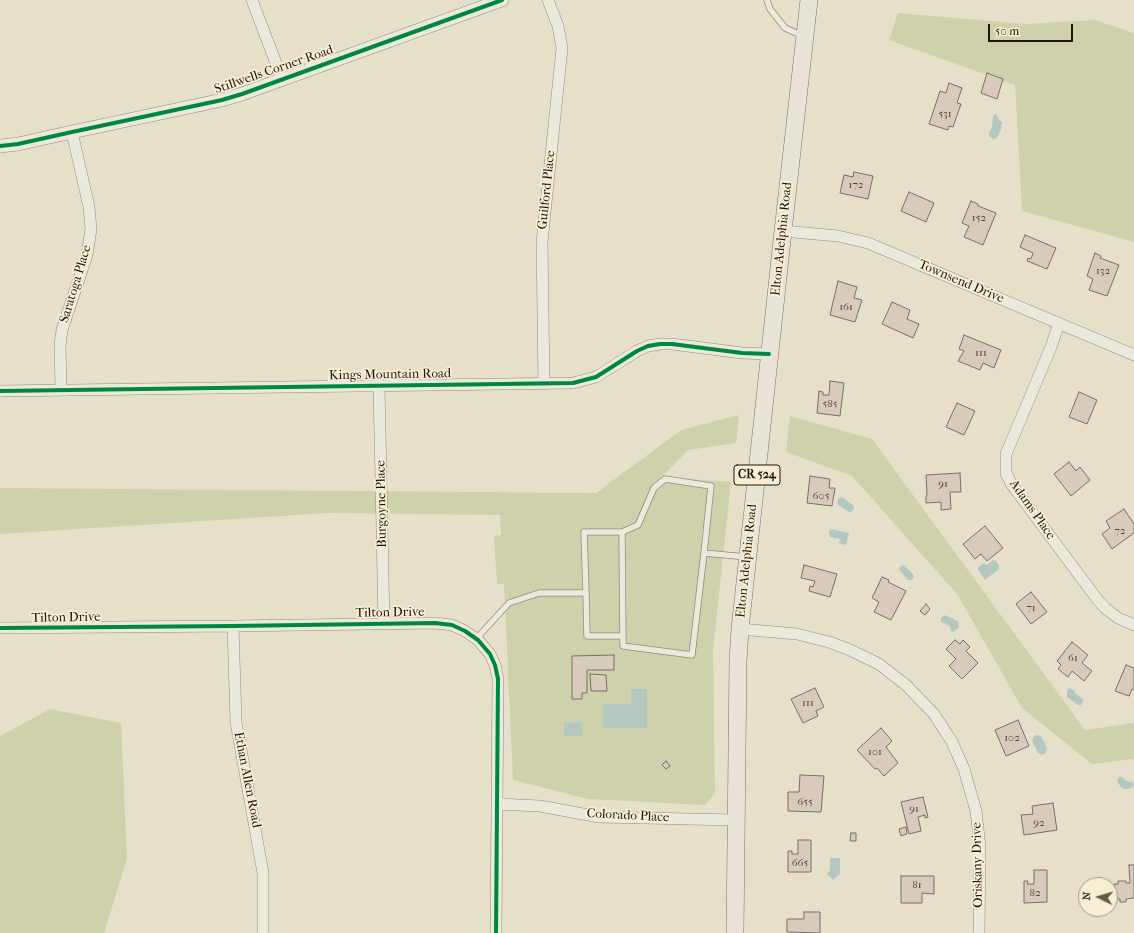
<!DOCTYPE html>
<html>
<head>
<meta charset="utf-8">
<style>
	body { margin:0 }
	#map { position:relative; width:1134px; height:933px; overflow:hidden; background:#e6e0ca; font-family:"IM FELL French Canon",serif }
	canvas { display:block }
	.north { position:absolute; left:1078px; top:877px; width:40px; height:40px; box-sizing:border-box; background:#f7efd4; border:1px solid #a39682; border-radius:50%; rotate:275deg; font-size:11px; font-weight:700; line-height:16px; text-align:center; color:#251107 }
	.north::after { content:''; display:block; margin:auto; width:14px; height:18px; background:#69594b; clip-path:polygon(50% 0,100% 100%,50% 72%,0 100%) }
	.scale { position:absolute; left:988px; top:24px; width:85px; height:18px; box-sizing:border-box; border:2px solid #251107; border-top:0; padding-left:5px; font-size:12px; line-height:14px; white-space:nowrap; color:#251107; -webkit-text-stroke:3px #f7efd4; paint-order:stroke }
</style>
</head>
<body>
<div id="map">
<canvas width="1134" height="933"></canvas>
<div class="north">N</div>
<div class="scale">50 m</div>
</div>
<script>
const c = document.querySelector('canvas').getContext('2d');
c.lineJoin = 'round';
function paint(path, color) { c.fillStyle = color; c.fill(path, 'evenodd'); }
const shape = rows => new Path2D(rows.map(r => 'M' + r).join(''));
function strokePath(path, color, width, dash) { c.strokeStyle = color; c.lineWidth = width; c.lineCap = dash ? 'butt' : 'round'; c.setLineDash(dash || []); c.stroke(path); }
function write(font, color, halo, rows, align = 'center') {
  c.font = font + ' "IM FELL French Canon",serif'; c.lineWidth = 3.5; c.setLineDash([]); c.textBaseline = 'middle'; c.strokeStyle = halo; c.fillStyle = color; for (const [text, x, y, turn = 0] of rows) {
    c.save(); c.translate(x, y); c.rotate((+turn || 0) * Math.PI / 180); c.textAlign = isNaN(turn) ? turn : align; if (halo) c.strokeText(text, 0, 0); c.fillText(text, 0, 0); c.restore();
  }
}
const green = shape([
	[898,13,1025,24,1095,20,1134,33,1134,242,1022,211,1015,85,889,40],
	[739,415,736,443,688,450,662,477,731,482,713,650,715,793,705,805,588,799,513,780,504,584,497,584,494,536,501,535,500,515,329,513,0,534,0,488,596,493,681,430],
	[790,416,872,439,1085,730,1134,723,1134,759,1092,764,1022,708,957,594,852,476,786,452],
	[50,709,121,723,127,859,104,933,0,933,0,736]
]);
const water = shape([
	[995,114,997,115,999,120,1002,122,1001,129,997,138,993,139,989,136,989,133,992,128,993,116],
	[842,497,853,505,854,508,852,511,849,512,838,505,837,501,839,498],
	[832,529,849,533,846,545,839,543,840,539,830,537,829,534,829,531],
	[993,560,996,561,999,565,999,569,985,580,978,570,978,568,982,564,985,564,987,565],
	[904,565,913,574,914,577,912,580,908,580,900,571,899,568,901,566],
	[944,615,958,621,959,628,953,632,951,631,950,626,941,622,941,618],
	[1069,688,1074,690,1075,693,1083,699,1083,702,1081,705,1078,705,1067,697,1067,691],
	[631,689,647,689,647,728,603,728,603,704,631,704],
	[582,722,582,736,564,736,564,723],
	[1037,735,1041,736,1047,748,1046,753,1042,755,1038,753,1032,741,1034,736],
	[1120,777,1122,777,1127,781,1133,782,1134,786,1132,788,1125,789,1122,788,1117,782,1118,778],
	[830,858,840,858,840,874,833,880,827,874,830,870]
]);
const building = shape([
	[987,73,1003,79,997,99,981,93,987,73],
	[949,83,962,88,957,103,961,104,953,127,949,126,948,130,929,124,940,91,946,93,949,83],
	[854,172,873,176,868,199,840,193,844,175,853,177,854,172],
	[909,192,934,203,926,222,901,211,909,192],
	[971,201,978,204,978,206,996,213,983,245,964,237,969,226,962,223,971,201],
	[1025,235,1056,248,1047,269,1027,261,1028,258,1031,259,1033,253,1020,247,1025,235],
	[1095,253,1101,256,1100,258,1119,265,1107,296,1089,290,1093,279,1087,276,1095,253],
	[838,281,857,287,854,298,862,300,855,322,830,315,838,281],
	[892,302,910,310,907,319,919,324,913,338,882,324,892,302],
	[964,335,1001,350,994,368,983,363,980,370,958,361,964,351,959,349,964,335],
	[830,381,844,383,840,416,817,413,819,391,823,392,823,395,829,395,830,381],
	[1079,392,1097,400,1087,424,1069,417,1079,392],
	[957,403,975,411,964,435,946,427,957,403],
	[1069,462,1076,471,1080,467,1090,480,1071,496,1054,474,1069,462],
	[960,473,961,492,950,492,951,509,941,510,941,502,926,503,926,496,927,495,926,475,960,473],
	[810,476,830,479,829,488,835,488,832,506,807,503,810,476],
	[1124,509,1134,524,1134,533,1112,549,1102,534,1110,528,1106,521,1124,509],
	[985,526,1003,548,987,561,981,554,975,559,963,544,985,526],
	[804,565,837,574,830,597,809,591,810,586,813,587,815,581,801,578,804,565],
	[882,577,889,580,888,582,906,591,891,620,874,612,879,602,872,598,882,577],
	[1031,592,1047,612,1031,624,1016,604,1031,592],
	[926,604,930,609,925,615,920,611,926,604],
	[955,640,960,644,963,640,970,647,966,651,978,663,962,679,949,666,956,659,946,649,955,640],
	[1072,642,1088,655,1082,663,1092,671,1084,681,1072,671,1068,677,1058,669,1061,665,1057,661,1072,642],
	[614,655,614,670,587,670,587,693,582,693,582,699,572,699,572,656,614,655],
	[1126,665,1134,668,1134,689,1132,689,1129,696,1115,691,1126,665],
	[590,674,606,675,607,691,591,691,590,674],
	[815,688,824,707,816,711,818,716,803,723,791,699,815,688],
	[1018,720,1029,746,1006,756,995,730,1018,720],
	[881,728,892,741,886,747,898,763,884,776,877,768,875,769,857,750,881,728],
	[666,761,670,766,666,769,662,765,666,761],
	[800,775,824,776,821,812,788,811,788,792,799,792,800,775],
	[923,797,928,817,925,818,925,815,918,817,921,831,909,834,901,802,923,797],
	[1053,803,1057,830,1024,835,1021,815,1033,814,1032,806,1053,803],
	[906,827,907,834,901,836,899,829,906,827],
	[851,833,856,833,856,841,850,841,851,833],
	[798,840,811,840,811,872,788,872,788,851,792,851,792,854,798,854,798,840],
	[1129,865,1134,865,1134,898,1126,899,1126,902,1120,902,1120,899,1115,899,1114,884,1118,884,1118,881,1126,881,1126,883,1130,883,1129,865],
	[1034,870,1047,870,1047,902,1024,903,1024,881,1028,881,1027,884,1034,884,1034,870],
	[901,876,934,876,934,894,922,893,922,903,901,903,901,876],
	[804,912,820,912,820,933,787,932,787,919,804,919,804,912]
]);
const service = shape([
	[767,0,770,9,785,28,803,36],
	[622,532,638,525,654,488,665,479,711,486,704,553],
	[586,593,587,636,623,636],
	[476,639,509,603,539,593,586,593,584,532,622,532,623,646,692,655,704,553,746,557]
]);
const minor = shape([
	[252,0,282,79],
	[783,231,838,236,868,243,1134,355],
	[1059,323,1051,347,1006,454,1006,473,1012,485,1097,599,1105,608,1118,618,1134,625],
	[544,384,542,242,562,48,558,26,548,0],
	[379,385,384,623],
	[61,390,60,345,62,330,87,255,91,229,89,207,72,132],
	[0,391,573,383,596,377,637,351,648,346,660,344,672,344,742,353,769,354],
	[233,626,236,722,263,873,263,933],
	[0,628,233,626,435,623,452,625,465,631,478,640,490,654,495,665,498,679,496,933],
	[740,629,797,634,829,642,848,649,879,664,893,675,906,685,934,714,952,742,964,769,976,811,980,847,979,933],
	[497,804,540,806,599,817,735,820]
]);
const tertiary = shape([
	[0,146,18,144,72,132,222,100,242,94,502,0]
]);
const primary = shape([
	[735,933,738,661,740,629,783,231,809,0]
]);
const cycleway = shape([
	[0,146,18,144,72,132,222,100,242,94,502,0],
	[0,391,573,383,596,377,637,351,648,346,660,344,672,344,742,353,769,354],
	[0,628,233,626,435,623,452,625,465,631,478,640,490,654,495,665,498,679,496,933]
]);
const numberNames = [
	["531",945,114],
	["172",856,185],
	["152",979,218],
	["132",1103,271],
	["161",846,307],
	["111",981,353],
	["585",830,404],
	["91",943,484],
	["605",821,496],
	["72",1120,531],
	["71",1031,608],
	["61",1073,658],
	["111",808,703],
	["102",1012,738],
	["101",875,752],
	["655",805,802],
	["91",914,809],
	["92",1039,823],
	["665",800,863],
	["81",917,885],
	["82",1035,893]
];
const shields = [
	[757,475,46]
];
const shieldNames = [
	["CR 524",757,475]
];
const streetNames = [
	["Stillwells Corner Road",274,70,-19],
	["Guilford Place",547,190,-84],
	["Elton Adelphia Road",782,239,-84],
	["Townsend Drive",961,282,23],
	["Saratoga Place",76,284,-73],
	["Kings Mountain Road",390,375,-1],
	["Burgoyne Place",382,504,-91],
	["Adams Place",1032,510,55],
	["Elton Adelphia Road",747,561,-84],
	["Tilton Drive",390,613,-1],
	["Tilton Drive",66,618,-1],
	["Ethan Allen Road",247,780,79],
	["Colorado Place",628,816,3],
	["Oriskany Drive",978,865,-91]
];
paint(green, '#ced1ab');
paint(water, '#b5c8c0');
paint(building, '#d8cbbd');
strokePath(building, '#767064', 1);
strokePath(service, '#918b7e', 7);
strokePath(minor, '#918b7e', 12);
strokePath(tertiary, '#918b7e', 14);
strokePath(primary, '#767064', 18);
strokePath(service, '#ebe8dc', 5.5);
strokePath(minor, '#ebe8dc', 11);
strokePath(tertiary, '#ebe8dc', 13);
strokePath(primary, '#e7e3d7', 17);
strokePath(cycleway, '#00873e', 4);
write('11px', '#534036', null, numberNames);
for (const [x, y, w] of shields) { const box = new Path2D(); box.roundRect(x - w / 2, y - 10, w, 20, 3); c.fillStyle = '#f7efd4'; c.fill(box); strokePath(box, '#251107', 1); }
write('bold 12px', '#251107', null, shieldNames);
write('13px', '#251107', '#f7efd4', streetNames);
</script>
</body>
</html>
